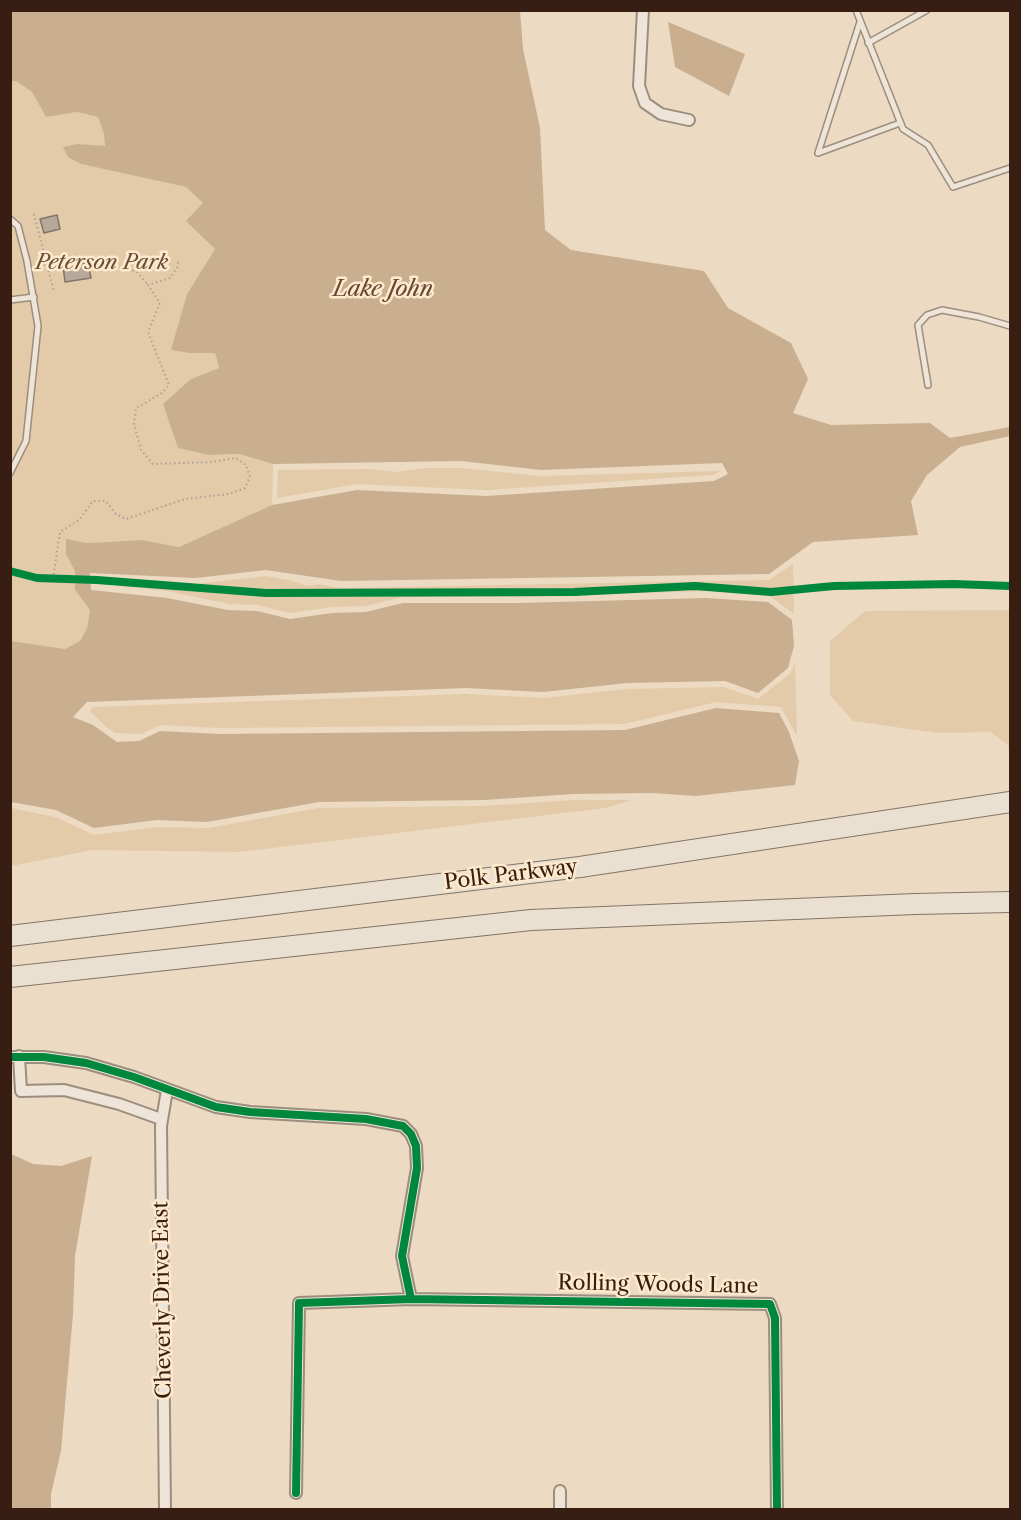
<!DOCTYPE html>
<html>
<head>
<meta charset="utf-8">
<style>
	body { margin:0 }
	#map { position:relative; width:1021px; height:1520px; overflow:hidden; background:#ecdac2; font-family:"Libre Caslon Text",serif }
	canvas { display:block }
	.frame { position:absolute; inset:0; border:12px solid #371d12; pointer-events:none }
</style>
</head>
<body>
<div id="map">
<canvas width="1021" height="1520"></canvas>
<div class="frame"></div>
</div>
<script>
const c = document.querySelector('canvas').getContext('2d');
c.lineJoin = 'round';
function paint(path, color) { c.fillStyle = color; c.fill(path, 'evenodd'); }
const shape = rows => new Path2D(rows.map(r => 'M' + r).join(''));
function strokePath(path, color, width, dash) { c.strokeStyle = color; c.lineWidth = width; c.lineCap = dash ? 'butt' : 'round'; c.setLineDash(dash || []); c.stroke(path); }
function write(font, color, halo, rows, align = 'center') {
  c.font = font + ' "Libre Caslon Text",serif'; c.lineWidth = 5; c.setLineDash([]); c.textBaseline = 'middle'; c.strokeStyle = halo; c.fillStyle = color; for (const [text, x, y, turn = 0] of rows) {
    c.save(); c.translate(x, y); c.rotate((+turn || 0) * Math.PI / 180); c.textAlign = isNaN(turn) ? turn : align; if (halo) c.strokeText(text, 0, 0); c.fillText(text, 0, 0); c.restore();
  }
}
const green = shape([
	[11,81,16,81,32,92,46,117,77,112,98,117,104,134,105,147,77,144,64,147,68,157,81,164,186,187,203,203,215,249,187,294,190,353,215,353,219,368,191,379,209,455,239,454,273,464,272,505,179,547,142,540,87,543,67,540,67,554,75,571,75,590,90,610,87,628,80,641,65,649,11,642],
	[426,468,460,468,541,476,720,471,713,475,486,490,357,484,277,498,278,470,368,469,395,472],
	[793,564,794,614,770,596,706,591,518,597,403,597,366,606,331,607,290,613,258,605,229,604,168,591,118,586,105,579,196,584,266,576,289,580,308,586,318,584,341,588,769,580],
	[1010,610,1010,747,991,732,937,733,853,721,830,695,830,641,865,611],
	[795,663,797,736,781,707,716,702,624,724,219,728,161,725,141,734,115,733,105,726,90,711,93,707,466,694,544,698,627,689,724,687,758,699,791,673],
	[573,800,632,800,605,808,239,852,92,850,11,866,11,808,55,817,94,835,157,827,208,828,319,808,484,806]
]);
const water = shape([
	[11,10,520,11,523,49,540,128,545,230,571,250,704,271,728,308,791,343,808,379,793,413,831,425,930,423,950,438,1010,427,1010,436,960,447,927,475,911,501,918,535,813,542,769,574,341,581,266,570,196,578,90,573,91,590,167,598,228,610,257,611,290,619,332,613,366,612,403,603,518,603,706,598,768,602,792,620,794,646,788,668,758,693,725,681,627,683,543,692,466,688,87,702,73,717,93,725,117,742,139,741,160,731,219,734,625,730,716,708,779,713,789,732,799,761,795,785,696,796,653,793,573,794,484,800,319,802,207,822,157,820,94,828,56,810,11,802,11,641,65,649,80,641,87,628,90,610,75,590,75,571,66,554,66,539,87,543,142,540,179,547,272,505,357,490,486,496,714,481,728,474,722,463,541,470,461,461,273,464,239,454,209,455,178,448,163,404,191,379,219,368,215,353,190,353,171,350,187,294,215,249,186,221,203,203,186,187,81,164,68,157,63,147,77,144,105,146,104,134,98,117,77,112,46,117,32,92,16,81,11,81],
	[668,22,745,54,729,96,675,67],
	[11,1154,33,1164,61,1166,92,1156,75,1256,73,1314,61,1451,51,1494,51,1509,11,1509]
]);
const building = shape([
	[57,215,60,229,44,233,40,219,57,215],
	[88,263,91,278,65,282,63,266,88,263]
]);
const path = shape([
	[34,214,54,292],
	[35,265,89,260,104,262,137,272,148,285],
	[53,579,60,532,79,520,93,501,106,501,116,514,126,519,185,499,229,494,245,488,250,477,246,465,236,458,211,462,153,464,141,450,134,424,136,408,162,393,169,385,148,332,160,303,148,285,170,278,177,268,178,261]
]);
const lane = shape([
	[856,10,903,129,928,145,953,187,1010,168],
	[860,22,818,153,900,123],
	[868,43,927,10],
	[10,219,18,226,27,261,38,326,26,441,10,473],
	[10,300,34,297],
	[928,385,918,325,927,315,942,310,979,317,1010,326]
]);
const street = shape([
	[643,10,639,86,645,103,661,114,689,120],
	[19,1056,21,1091,64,1090,119,1104,161,1119],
	[10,1057,44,1057,86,1063,134,1077,216,1107,250,1112,366,1119,403,1126,411,1134,416,1146,417,1168,402,1256,411,1299],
	[296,1493,299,1303,411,1299,770,1304,775,1318,777,1510],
	[165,1510,161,1126,167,1090],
	[560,1510,560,1491]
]);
const highway = shape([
	[10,936,580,867,1010,802],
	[10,977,531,920,915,904,1010,902]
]);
const cycleway = shape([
	[10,571,37,578,97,580,266,593,574,592,695,586,771,592,834,586,954,584,1010,586],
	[10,1057,44,1057,86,1063,134,1077,216,1107,250,1112,366,1119,403,1126,411,1134,416,1146,417,1168,402,1256,411,1299],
	[296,1493,299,1303,411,1299,770,1304,775,1318,777,1510]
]);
const parkNames = [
	["Peterson Park",102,263]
];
const streetNames = [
	["Polk Parkway",511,875,-7],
	["Rolling Woods Lane",658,1285,1],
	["Cheverly Drive East",163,1300,-91]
];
const waterNames = [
	["Lake John",383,290]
];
paint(green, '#e3caa9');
paint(water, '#c9af90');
paint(building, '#b7a999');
strokePath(building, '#827568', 1.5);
strokePath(lane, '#9b8e7f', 8);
strokePath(street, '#9b8e7f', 14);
strokePath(highway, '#827568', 22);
strokePath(path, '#aba298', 2, [1.5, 3]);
strokePath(lane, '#eee4d8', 5);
strokePath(street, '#eee4d8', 10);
strokePath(highway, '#eae0d2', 20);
strokePath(cycleway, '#00873e', 8);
write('italic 21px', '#684d39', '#fee9cc', parkNames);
write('21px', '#371d12', '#fee9cc', streetNames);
write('italic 22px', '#654936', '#fee9cc', waterNames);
</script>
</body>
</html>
